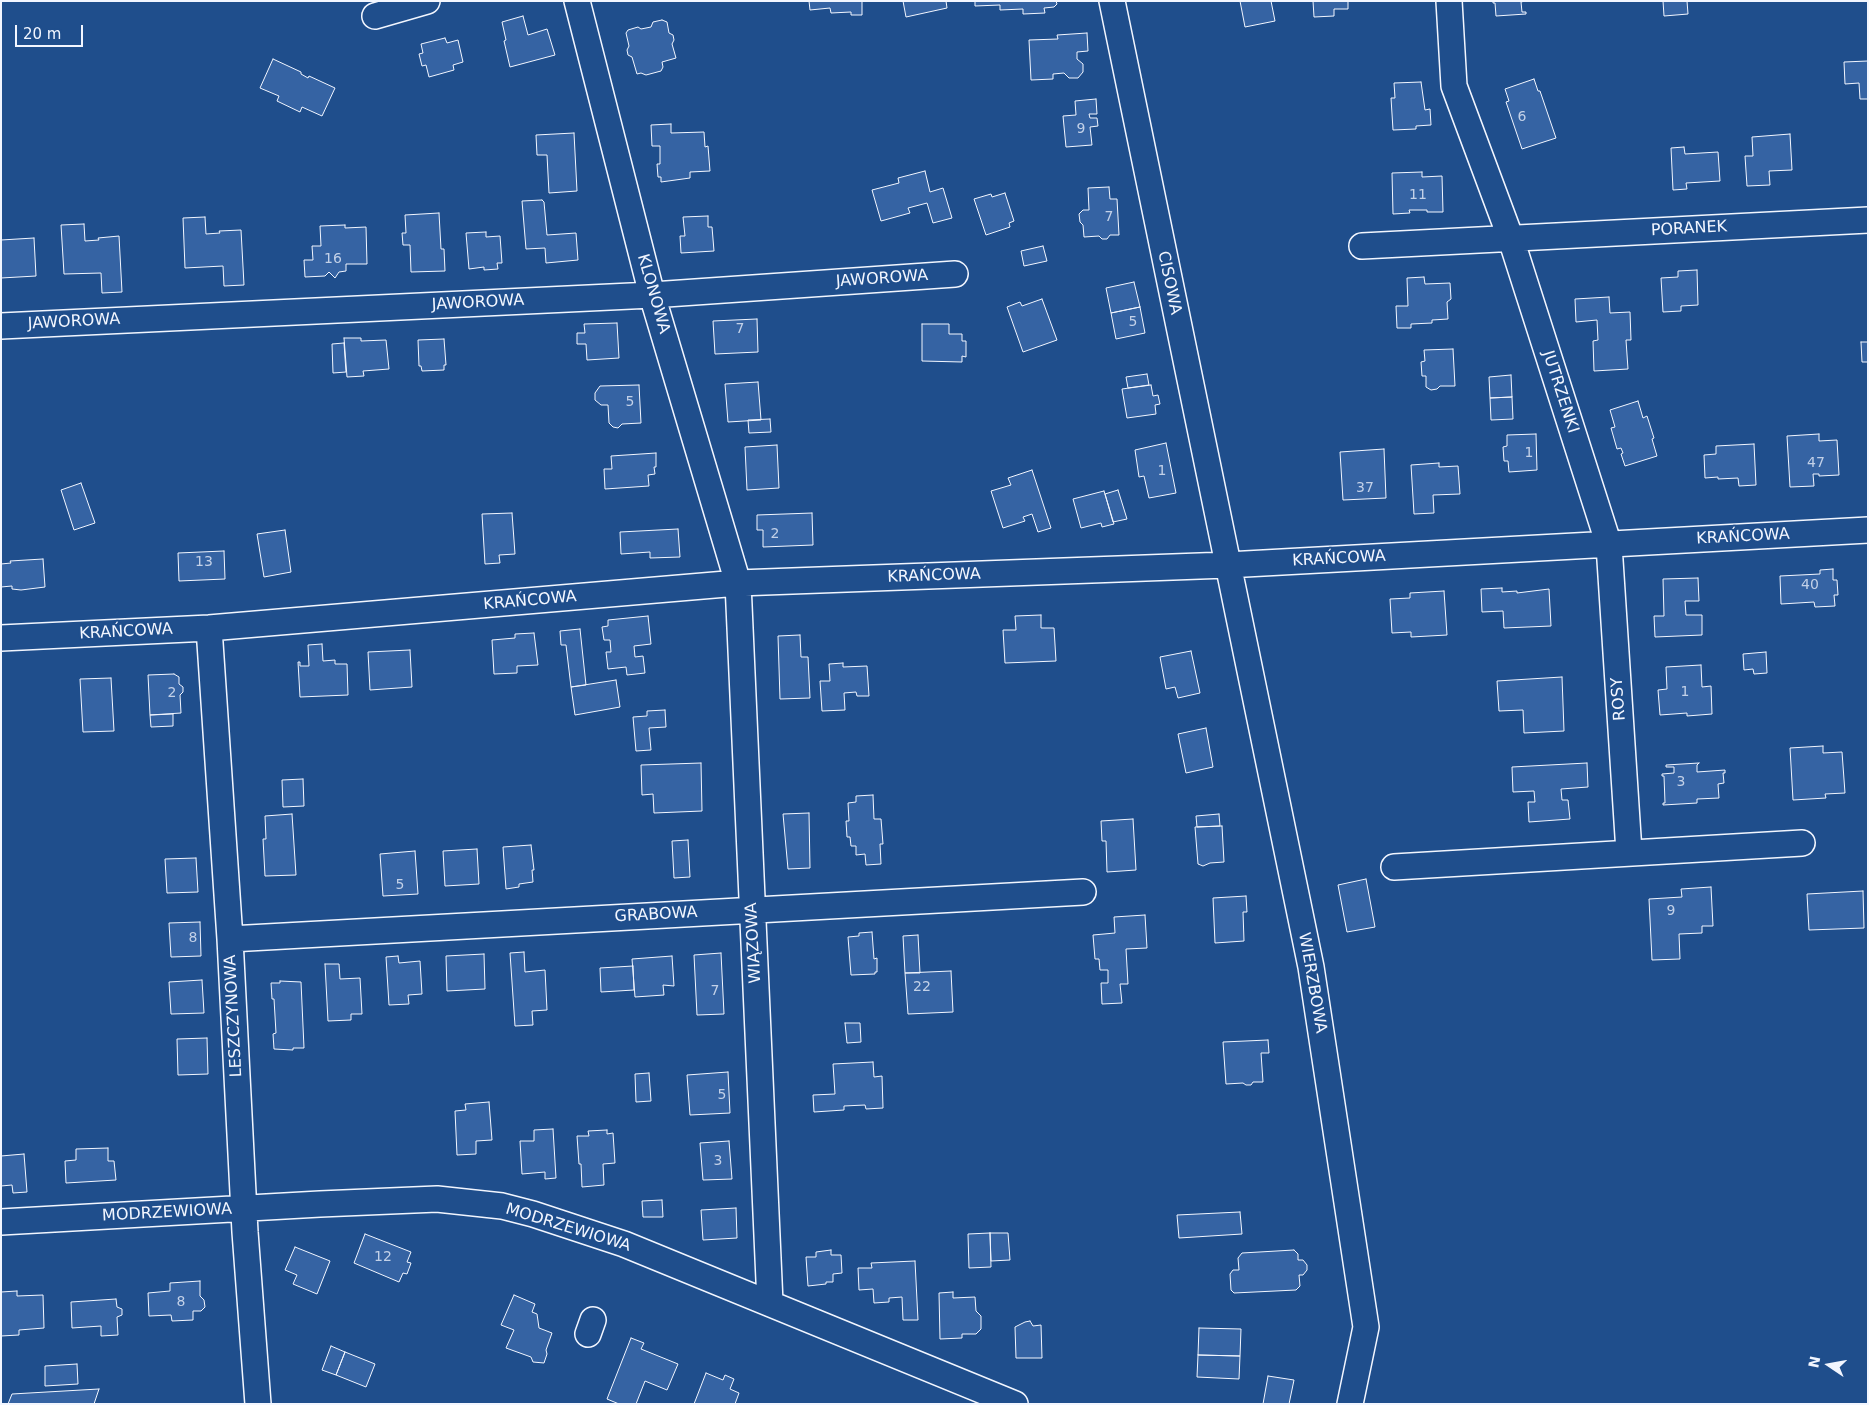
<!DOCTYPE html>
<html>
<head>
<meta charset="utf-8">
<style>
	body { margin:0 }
	#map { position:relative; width:1869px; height:1405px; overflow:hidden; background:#1f4e8c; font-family:"DejaVu Sans",sans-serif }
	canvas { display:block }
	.frame { position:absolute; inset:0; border:2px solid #f2f6ff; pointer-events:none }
	.north { position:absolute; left:1804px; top:1340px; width:50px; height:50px; -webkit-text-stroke:4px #1f4e8c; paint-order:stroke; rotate:282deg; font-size:14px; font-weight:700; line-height:20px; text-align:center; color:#f2f6ff }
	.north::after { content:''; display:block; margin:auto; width:18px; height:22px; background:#f2f6ff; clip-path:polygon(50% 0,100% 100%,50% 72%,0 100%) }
	.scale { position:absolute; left:15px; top:25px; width:68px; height:22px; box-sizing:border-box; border:2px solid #f2f6ff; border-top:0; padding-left:6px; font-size:15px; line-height:18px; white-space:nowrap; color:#f2f6ff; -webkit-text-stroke:4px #1f4e8c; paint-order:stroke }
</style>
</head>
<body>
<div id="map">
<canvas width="1869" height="1405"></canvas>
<div class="frame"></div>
<div class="north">N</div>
<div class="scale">20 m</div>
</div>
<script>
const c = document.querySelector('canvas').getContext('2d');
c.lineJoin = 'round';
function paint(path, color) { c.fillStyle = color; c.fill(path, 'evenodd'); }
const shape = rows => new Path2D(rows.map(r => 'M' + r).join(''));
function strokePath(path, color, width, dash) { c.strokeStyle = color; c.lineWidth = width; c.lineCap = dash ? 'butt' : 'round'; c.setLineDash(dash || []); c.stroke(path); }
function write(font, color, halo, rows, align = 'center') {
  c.font = font + ' "DejaVu Sans",sans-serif'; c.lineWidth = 4; c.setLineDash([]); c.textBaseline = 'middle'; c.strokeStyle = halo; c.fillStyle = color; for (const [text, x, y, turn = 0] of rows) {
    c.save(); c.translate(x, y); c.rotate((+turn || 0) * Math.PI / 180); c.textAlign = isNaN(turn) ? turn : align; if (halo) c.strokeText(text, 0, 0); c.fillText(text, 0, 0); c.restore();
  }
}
const building = shape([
	[809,1,862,1,862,15,851,15,851,12,831,13,830,8,810,10,809,1],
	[903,1,946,1,947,8,906,17,903,1],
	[975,1,1056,1,1057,4,1054,7,1044,8,1045,13,1023,14,1023,9,1000,10,1000,5,975,6,975,1],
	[1240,1,1271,1,1275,21,1245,27,1240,1],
	[1313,1,1348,1,1348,9,1334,9,1334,16,1314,17,1313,1],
	[1493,1,1525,1,1521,2,1522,12,1526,12,1526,14,1496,16,1495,3,1493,3,1493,1],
	[1663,1,1687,1,1688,14,1664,16,1663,1],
	[523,16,528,35,547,29,555,55,510,67,504,41,506,40,502,22,523,16],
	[662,20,667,22,669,33,673,35,674,40,672,44,676,58,662,62,663,67,661,71,646,75,641,73,637,74,632,57,628,55,627,50,629,46,626,33,628,30,638,27,641,29,651,27,653,22,662,20],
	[1087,33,1088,51,1077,52,1077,59,1083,64,1083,72,1078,78,1069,78,1064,73,1053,74,1053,79,1031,80,1029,40,1058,39,1057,35,1087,33],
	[445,38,447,43,458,40,463,62,453,65,454,70,429,77,426,65,422,66,419,54,423,53,421,44,445,38],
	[273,59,301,72,301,74,308,78,309,76,335,88,322,116,302,107,300,112,277,101,279,96,260,88,273,59],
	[1868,61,1868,99,1860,99,1859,83,1845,84,1844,62,1868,61],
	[1534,79,1538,91,1540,91,1556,138,1522,149,1506,102,1509,101,1505,89,1534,79],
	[1421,82,1425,110,1430,109,1431,125,1416,126,1416,129,1393,130,1391,98,1395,98,1394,83,1421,82],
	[1096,99,1097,114,1089,114,1090,118,1097,118,1098,126,1090,127,1092,145,1066,147,1063,116,1076,115,1075,101,1096,99],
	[671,124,671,133,704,132,705,147,708,146,710,171,690,172,690,178,661,182,661,177,658,177,657,164,660,164,660,146,652,146,651,125,671,124],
	[574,133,577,191,549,193,547,155,537,155,536,135,574,133],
	[1790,134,1792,170,1769,171,1770,185,1747,186,1745,156,1753,156,1752,137,1790,134],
	[1684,147,1685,154,1718,152,1720,181,1686,183,1687,189,1673,190,1671,148,1684,147],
	[925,171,930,192,943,188,952,218,933,223,927,203,908,208,910,213,881,221,872,190,899,183,898,178,925,171],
	[1422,172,1422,177,1442,176,1443,212,1427,212,1427,210,1409,210,1410,213,1393,214,1392,173,1422,172],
	[1109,187,1110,199,1117,199,1119,235,1110,235,1107,239,1102,239,1099,236,1084,237,1083,225,1080,222,1079,214,1083,210,1089,210,1088,188,1109,187],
	[1005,193,1014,221,1009,223,1010,227,986,235,974,199,991,194,992,197,1005,193],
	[542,200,544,202,547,235,576,233,578,260,546,263,545,248,526,249,522,201,542,200],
	[439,213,441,249,444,249,445,271,411,272,410,245,403,245,402,233,406,233,405,215,439,213],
	[708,216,708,227,712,227,714,251,681,253,680,236,685,236,683,217,708,216],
	[205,217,206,234,220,233,219,231,241,230,244,285,224,286,223,266,185,268,183,218,205,217],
	[84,224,85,241,99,240,98,238,119,236,122,292,102,293,101,273,64,274,61,225,84,224],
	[345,225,345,228,366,227,367,264,346,264,346,271,339,272,335,278,329,272,325,276,305,277,304,260,313,260,312,246,321,246,320,226,345,225],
	[486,232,486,237,500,236,502,263,497,263,498,269,484,270,484,267,469,269,466,233,486,232],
	[34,238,36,276,1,278,1,240,34,238],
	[1043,246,1047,261,1024,266,1021,251,1043,246],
	[1697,270,1698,305,1681,306,1681,311,1663,312,1661,278,1678,277,1678,271,1697,270],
	[1424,277,1425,284,1450,283,1451,299,1447,302,1448,319,1432,320,1432,323,1411,324,1411,328,1397,328,1396,306,1408,306,1407,278,1424,277],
	[1134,282,1140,307,1111,313,1106,288,1134,282],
	[1609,297,1610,313,1630,312,1631,340,1626,340,1628,369,1594,371,1593,341,1598,340,1597,320,1576,322,1575,299,1609,297],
	[1042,299,1057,340,1023,352,1007,307,1020,302,1022,306,1042,299],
	[1140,307,1145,333,1116,339,1111,313,1140,307],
	[757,319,758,352,715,354,713,321,757,319],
	[617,323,619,358,587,360,586,344,577,344,577,333,585,333,584,324,617,323],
	[922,324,949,324,949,334,962,334,962,341,966,341,966,357,962,356,962,362,922,361,922,324],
	[344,338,361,338,361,341,386,340,389,369,363,371,364,376,347,377,344,338],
	[444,339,446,365,444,365,444,370,422,371,421,366,419,366,418,340,444,339],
	[1861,342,1868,342,1868,362,1862,362,1861,342],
	[344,343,346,372,333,373,332,344,344,343],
	[1453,349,1455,386,1440,386,1437,389,1431,390,1426,387,1426,376,1422,376,1421,362,1425,361,1424,350,1453,349],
	[1147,374,1149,385,1128,388,1126,377,1147,374],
	[1511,375,1512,397,1490,398,1489,377,1511,375],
	[758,382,761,420,728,422,725,384,758,382],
	[639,385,641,423,622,424,618,428,613,427,609,423,608,405,601,405,595,400,595,393,600,386,639,385],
	[1151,385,1153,396,1158,395,1160,404,1155,405,1156,414,1127,418,1122,389,1151,385],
	[1512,397,1513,419,1491,420,1490,398,1512,397],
	[1638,401,1643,418,1647,416,1654,438,1652,439,1657,456,1625,466,1621,454,1623,453,1621,448,1617,449,1611,428,1615,427,1610,410,1638,401],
	[770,419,771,432,749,433,748,420,770,419],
	[1536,434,1537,470,1509,472,1508,461,1504,461,1503,447,1507,446,1507,435,1536,434],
	[1819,434,1819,441,1837,440,1839,475,1819,476,1819,474,1813,474,1814,486,1790,487,1787,436,1819,434],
	[1166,443,1176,493,1149,498,1144,476,1139,477,1135,450,1166,443],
	[1754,444,1756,485,1739,486,1738,478,1718,479,1718,477,1705,478,1704,455,1716,454,1716,446,1754,444],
	[777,445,779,488,747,490,745,447,777,445],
	[1384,449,1386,498,1343,500,1340,452,1384,449],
	[656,453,656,467,654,467,655,474,648,475,649,486,605,489,604,469,612,469,611,456,656,453],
	[1439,463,1439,467,1458,466,1460,494,1433,495,1434,513,1414,514,1411,465,1439,463],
	[1032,470,1051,528,1038,532,1032,514,1023,517,1025,521,1003,528,991,491,1011,485,1008,478,1032,470],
	[81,483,95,523,74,530,61,490,81,483],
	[1118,490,1127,519,1113,522,1105,494,1118,490],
	[1104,491,1114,524,1102,527,1101,523,1081,528,1073,499,1104,491],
	[512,513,515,554,499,555,500,563,485,564,482,514,512,513],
	[812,513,813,545,763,547,763,530,757,530,757,515,812,513],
	[678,529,680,557,650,558,650,552,621,554,620,532,678,529],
	[285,530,291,572,264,577,257,534,285,530],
	[224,551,225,579,179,581,178,553,224,551],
	[43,559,45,587,21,590,12,589,12,586,1,587,1,564,11,563,10,561,43,559],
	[1833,569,1833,580,1837,580,1838,595,1834,595,1835,606,1815,607,1814,602,1781,604,1780,576,1820,574,1820,570,1833,569],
	[1698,578,1699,601,1685,601,1686,615,1702,615,1702,635,1655,637,1654,616,1664,616,1663,579,1698,578],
	[1502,588,1502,592,1517,591,1517,593,1549,589,1551,626,1504,628,1503,611,1482,612,1481,589,1502,588],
	[1444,591,1447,635,1411,637,1411,632,1392,633,1390,599,1410,598,1410,593,1444,591],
	[1041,615,1041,628,1054,628,1056,661,1005,663,1003,630,1016,630,1015,616,1041,615],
	[648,616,651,644,634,646,635,657,643,656,645,673,627,675,626,667,608,669,606,652,611,652,610,640,604,640,602,627,608,626,608,620,648,616],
	[580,629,586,685,571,687,566,645,561,645,560,631,580,629],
	[534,633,538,665,517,666,517,673,494,674,492,640,515,638,515,634,534,633],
	[800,635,801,657,808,657,810,698,780,699,778,636,800,635],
	[322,644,323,661,335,660,335,664,347,664,348,695,300,697,298,662,300,662,300,666,309,666,308,645,322,644],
	[410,650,412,687,370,690,368,652,410,650],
	[1191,651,1200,693,1178,698,1175,687,1166,689,1160,657,1191,651],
	[1766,652,1767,673,1754,674,1753,669,1744,670,1743,654,1766,652],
	[843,663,843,667,867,666,869,696,857,696,856,692,844,693,845,710,822,711,820,681,830,681,829,664,843,663],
	[1701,665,1702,687,1711,686,1712,714,1687,716,1687,713,1660,715,1658,690,1667,689,1666,667,1701,665],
	[174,674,179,677,179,684,183,687,183,692,180,695,181,713,150,715,148,675,174,674],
	[1562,677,1564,731,1524,733,1523,710,1499,711,1497,681,1562,677],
	[111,678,114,731,83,732,80,679,111,678],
	[616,680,620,707,575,715,571,687,616,680],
	[665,710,666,727,649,728,651,750,636,751,633,717,647,716,647,711,665,710],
	[173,714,173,726,151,727,150,715,173,714],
	[1206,728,1213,767,1186,773,1178,734,1206,728],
	[1823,746,1823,753,1842,752,1845,793,1825,794,1826,798,1793,800,1790,748,1823,746],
	[701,763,702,811,654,813,653,794,642,795,641,765,701,763],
	[1587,763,1588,787,1561,789,1562,800,1568,800,1570,819,1529,822,1528,802,1535,802,1534,791,1513,792,1512,767,1587,763],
	[1699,763,1697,765,1697,772,1725,770,1725,773,1723,773,1724,783,1718,784,1719,798,1697,799,1697,803,1663,805,1663,803,1665,803,1664,776,1662,776,1662,774,1674,773,1674,767,1666,767,1666,765,1699,763],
	[303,779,304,806,283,807,282,780,303,779],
	[873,795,874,819,881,819,883,844,880,844,881,864,866,865,865,854,856,855,856,846,851,846,850,837,847,837,846,821,849,821,848,803,856,802,856,796,873,795],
	[809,813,810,868,788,869,783,814,809,813],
	[292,814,296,875,265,876,263,839,266,839,265,816,292,814],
	[1219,814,1220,826,1197,827,1196,816,1219,814],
	[1133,819,1136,870,1107,872,1106,841,1102,841,1101,821,1133,819],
	[1222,826,1224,862,1210,863,1203,866,1198,864,1195,827,1222,826],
	[688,840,690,877,674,878,672,841,688,840],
	[531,845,534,870,532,870,533,882,519,884,519,887,506,889,503,847,531,845],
	[477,849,479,884,445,886,443,851,477,849],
	[415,851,418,894,383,896,380,854,415,851],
	[196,858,198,892,167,893,165,859,196,858],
	[1366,879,1375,927,1347,932,1338,885,1366,879],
	[1711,887,1713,926,1702,926,1702,933,1679,934,1680,959,1652,960,1649,899,1682,897,1681,889,1711,887],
	[1863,891,1864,928,1809,930,1807,894,1863,891],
	[1246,896,1247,912,1243,912,1244,941,1215,943,1213,898,1246,896],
	[1145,915,1147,948,1126,949,1128,984,1120,984,1122,1003,1102,1004,1101,983,1108,983,1108,970,1100,970,1099,959,1095,959,1093,935,1115,933,1114,917,1145,915],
	[200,922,201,956,171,957,169,923,200,922],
	[872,932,874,959,877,958,877,972,875,972,875,974,851,975,848,937,859,936,859,933,872,932],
	[918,935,920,973,905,973,903,936,918,935],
	[524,952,525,972,545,970,547,1010,532,1011,533,1025,515,1026,510,953,524,952],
	[721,953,724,1014,697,1015,694,955,721,953],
	[484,954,485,989,447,991,446,956,484,954],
	[398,956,399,963,420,961,422,994,408,995,409,1004,389,1005,386,957,398,956],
	[672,956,674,986,663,985,664,995,635,997,632,959,672,956],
	[325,964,339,964,340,979,360,978,362,1014,351,1014,351,1020,328,1021,325,964],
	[633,966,634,990,601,992,600,968,633,966],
	[951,971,953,1012,908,1014,905,973,951,971],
	[202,980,204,1013,171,1014,169,982,202,980],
	[280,981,301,982,304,1048,293,1048,293,1050,274,1049,273,1034,276,1033,274,999,272,999,271,983,280,983,280,981],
	[845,1023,860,1023,861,1042,847,1043,845,1023],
	[207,1038,208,1074,178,1075,177,1039,207,1038],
	[1268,1040,1269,1053,1261,1053,1263,1082,1253,1082,1251,1085,1246,1085,1243,1083,1226,1084,1223,1042,1268,1040],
	[873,1062,874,1077,882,1076,883,1108,866,1109,865,1105,844,1106,844,1110,814,1112,813,1095,835,1094,833,1064,873,1062],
	[728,1072,730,1113,690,1115,687,1075,728,1072],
	[649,1073,651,1101,636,1102,635,1074,649,1073],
	[489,1102,492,1140,476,1141,476,1154,457,1155,455,1111,466,1110,465,1104,489,1102],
	[553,1129,556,1178,545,1179,545,1172,522,1174,520,1141,534,1141,534,1130,553,1129],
	[607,1130,607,1134,613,1133,615,1163,603,1164,604,1185,582,1187,581,1164,579,1164,577,1136,589,1136,588,1131,607,1130],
	[729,1141,732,1179,703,1180,700,1143,729,1141],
	[108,1148,108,1161,114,1161,116,1180,66,1183,65,1161,76,1160,76,1149,108,1148],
	[24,1154,27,1192,13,1193,12,1185,1,1186,1,1156,24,1154],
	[662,1200,663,1217,643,1217,642,1201,662,1200],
	[736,1208,737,1238,703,1240,701,1210,736,1208],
	[1240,1212,1242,1234,1179,1238,1177,1215,1240,1212],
	[990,1233,1008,1233,1010,1260,991,1261,990,1233],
	[990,1233,991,1267,969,1268,968,1234,990,1233],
	[365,1234,411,1252,407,1262,411,1263,407,1274,403,1273,399,1282,354,1263,365,1234],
	[295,1247,330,1261,317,1294,293,1284,297,1275,285,1270,295,1247],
	[831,1250,831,1255,841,1255,842,1273,833,1274,833,1282,826,1282,826,1284,808,1286,806,1257,816,1257,816,1252,831,1250],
	[1294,1250,1298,1254,1298,1260,1303,1260,1307,1265,1307,1270,1303,1275,1299,1275,1300,1286,1296,1290,1234,1293,1231,1290,1230,1274,1233,1270,1239,1270,1238,1258,1242,1253,1294,1250],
	[915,1261,918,1320,903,1320,902,1297,889,1298,889,1302,874,1303,873,1289,859,1290,858,1268,872,1268,871,1263,915,1261],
	[200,1281,200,1296,204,1300,205,1307,201,1311,193,1311,193,1320,172,1321,171,1315,149,1316,148,1293,170,1291,170,1283,200,1281],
	[17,1291,17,1296,43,1295,44,1328,19,1330,19,1335,1,1336,1,1292,17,1291],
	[953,1292,953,1298,975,1297,976,1311,981,1316,981,1329,976,1334,962,1334,962,1338,940,1339,939,1293,953,1292],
	[514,1295,535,1304,532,1312,537,1314,539,1328,552,1333,546,1350,547,1354,544,1363,533,1362,531,1357,506,1348,514,1330,501,1325,514,1295],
	[116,1299,117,1307,122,1309,122,1315,117,1317,118,1335,101,1336,101,1326,72,1328,71,1302,116,1299],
	[1030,1321,1033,1326,1041,1325,1042,1358,1016,1358,1015,1327,1025,1322,1030,1321],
	[1199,1328,1241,1329,1240,1356,1198,1355,1199,1328],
	[631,1338,644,1343,641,1349,678,1364,667,1390,645,1381,636,1404,619,1404,607,1399,631,1338],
	[331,1346,345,1352,336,1375,322,1370,331,1346],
	[345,1352,375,1364,366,1387,336,1375,345,1352],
	[1198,1355,1240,1356,1239,1379,1197,1377,1198,1355],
	[77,1364,78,1384,45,1386,45,1366,77,1364],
	[706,1373,723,1380,725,1375,734,1379,730,1389,739,1393,735,1404,694,1404,706,1373],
	[1268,1376,1294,1380,1289,1404,1263,1404,1268,1376],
	[99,1389,94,1404,8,1404,12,1394,99,1389]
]);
const minor = shape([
	[577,1,652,295,738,583,770,1303],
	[1112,1,1311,967,1366,1327,1350,1404],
	[1449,1,1454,86,1511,239,1609,545,1629,852],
	[375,16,427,1],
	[1362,246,1868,220],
	[1,326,652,295,955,274],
	[209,628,230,939,245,1232,258,1404],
	[1,638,209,628,738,583,1227,565,1868,530],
	[1394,867,1802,843],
	[230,939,1083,892],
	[1,1222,320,1204,437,1199,502,1206,533,1214,624,1244,1015,1404],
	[588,1334,593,1320]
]);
const numberNames = [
	["6",1522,117],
	["9",1081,129],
	["11",1418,195],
	["7",1109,217],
	["16",333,259],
	["5",1133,322],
	["7",740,329],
	["5",630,402],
	["1",1529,453],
	["47",1816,463],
	["1",1162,471],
	["37",1365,488],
	["2",775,534],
	["13",204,562],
	["40",1810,585],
	["1",1685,692],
	["2",172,693],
	["3",1681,782],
	["5",400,885],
	["9",1671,911],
	["8",193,938],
	["22",922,987],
	["7",715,991],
	["5",722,1095],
	["3",718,1161],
	["12",383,1257],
	["8",181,1302]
];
const streetNames = [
	["PORANEK",1689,229,-3],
	["JAWOROWA",882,279,-4],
	["CISOWA",1169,283,78],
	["KLONOWA",653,294,74],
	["JAWOROWA",478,303,-3],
	["JAWOROWA",74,322,-3],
	["JUTRZENKI",1560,392,72],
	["KRAŃCOWA",1743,537,-3],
	["KRAŃCOWA",1339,559,-3],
	["KRAŃCOWA",934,576,-2],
	["KRAŃCOWA",530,601,-5],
	["KRAŃCOWA",126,632,-3],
	["ROSY",1619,699,-94],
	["GRABOWA",656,915,-3],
	["WIĄZOWA",754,943,-93],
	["WIERZBOWA",1312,983,80],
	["LESZCZYNOWA",234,1016,-93],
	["MODRZEWIOWA",167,1213,-3],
	["MODRZEWIOWA",568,1228,17]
];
paint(building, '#3563a3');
strokePath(building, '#f2f6ff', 1);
strokePath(minor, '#f2f6ff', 28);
strokePath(minor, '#1f4e8c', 25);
write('14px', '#c3d1e8', null, numberNames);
write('16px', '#f2f6ff', '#1f4e8c', streetNames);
</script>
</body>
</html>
